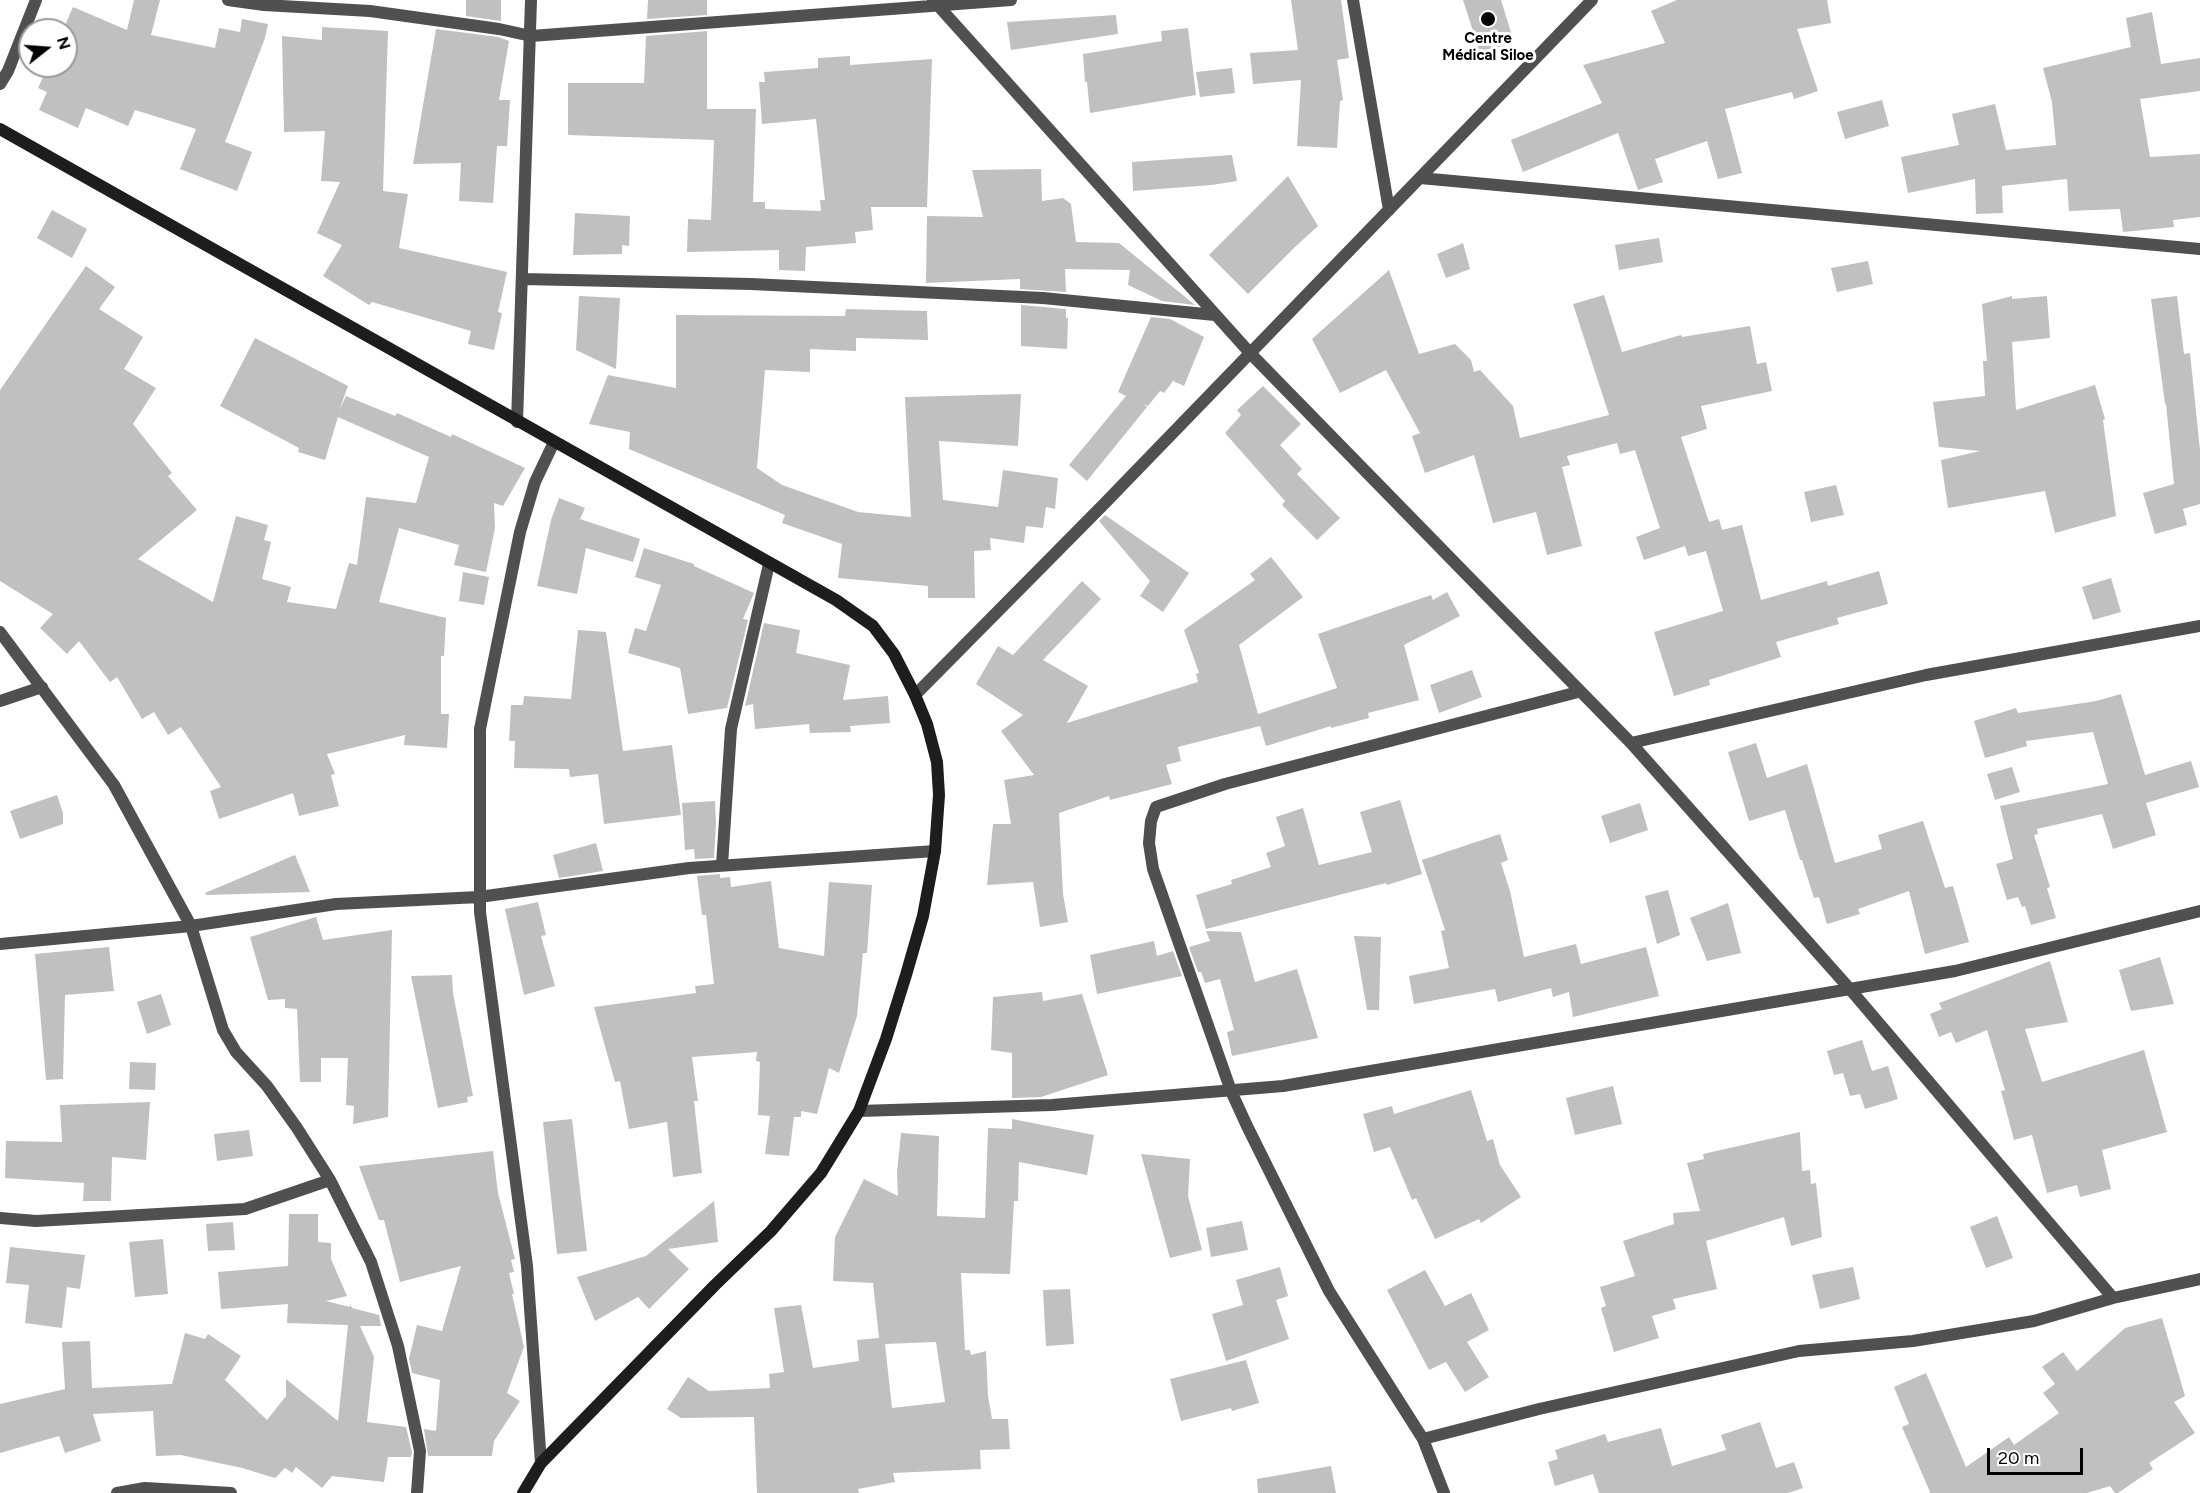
<!DOCTYPE html>
<html>
<head>
<meta charset="utf-8">
<style>
	body { margin:0 }
	#map { position:relative; width:2200px; height:1493px; overflow:hidden; background:#fff; font-family:Figtree,sans-serif }
	canvas { display:block }
	.north { position:absolute; left:18px; top:18px; width:60px; height:60px; box-sizing:border-box; background:#fff; border:2px solid #999; border-radius:50%; rotate:73deg; font-size:16px; font-weight:700; line-height:24px; text-align:center; color:#000 }
	.north::after { content:''; display:block; margin:auto; width:21px; height:27px; background:#000; clip-path:polygon(50% 0,100% 100%,50% 72%,0 100%) }
	.scale { position:absolute; left:1987px; top:1448px; width:96px; height:27px; box-sizing:border-box; border:3px solid #000; border-top:0; padding-left:8px; font-size:18px; line-height:21px; white-space:nowrap; color:#000; -webkit-text-stroke:4px #fff; paint-order:stroke }
</style>
</head>
<body>
<div id="map">
<canvas width="2200" height="1493"></canvas>
<div class="north">N</div>
<div class="scale">20 m</div>
</div>
<script>
const c = document.querySelector('canvas').getContext('2d');
c.lineJoin = 'round';
function paint(path, color) { c.fillStyle = color; c.fill(path, 'evenodd'); }
const shape = rows => new Path2D(rows.map(r => 'M' + r).join(''));
function strokePath(path, color, width, dash) { c.strokeStyle = color; c.lineWidth = width; c.lineCap = dash ? 'butt' : 'round'; c.setLineDash(dash || []); c.stroke(path); }
function write(font, color, halo, rows, align = 'center') {
  c.font = font + ' Figtree,sans-serif'; c.lineWidth = 6; c.setLineDash([]); c.textBaseline = 'middle'; c.strokeStyle = halo; c.fillStyle = color; for (const [text, x, y, turn = 0] of rows) {
    c.save(); c.translate(x, y); c.rotate((+turn || 0) * Math.PI / 180); c.textAlign = isNaN(turn) ? turn : align; if (halo) c.strokeText(text, 0, 0); c.fillText(text, 0, 0); c.restore();
  }
}
const building = shape([
	[134,0,160,0,151,35,215,48,219,28,240,32,242,19,268,24,265,38,225,142,252,152,237,191,180,169,196,129,135,110,128,126,86,108,78,128,39,110,47,92,38,88,48,66,66,66,66,30,63,30,73,7,127,30],
	[466,0,501,0,501,21,466,16],
	[648,0,707,0,707,15,647,19],
	[1291,0,1341,0,1349,58,1337,60,1343,100,1340,101,1337,148,1297,146,1301,80,1253,84,1250,53,1298,50],
	[1463,0,1501,0,1514,42,1480,53],
	[1677,0,1827,0,1831,23,1797,29,1818,91,1794,99,1792,92,1725,109,1742,173,1718,179,1707,141,1655,159,1663,182,1638,190,1618,133,1523,172,1511,140,1602,103,1583,65,1665,43,1651,11],
	[2152,12,2161,64,2200,58,2200,91,2140,99,2150,157,2200,154,2200,217,2173,220,2174,227,2123,232,2120,209,2069,211,2067,179,2002,186,2003,213,1976,214,1975,179,1908,193,1901,157,1959,145,1952,114,1995,104,2006,150,2056,145,2052,102,2043,68,2131,47,2126,18],
	[1116,15,1118,34,1011,50,1007,22],
	[322,27,388,31,383,191,408,194,399,248,507,272,498,312,502,313,494,350,468,344,471,331,372,302,369,305,323,276,342,245,317,233,340,182,321,181,325,131,284,132,282,36,322,40],
	[1188,28,1196,95,1090,113,1087,82,1085,82,1083,54,1162,41,1161,31],
	[436,29,498,37,509,41,499,100,510,100,507,146,497,146,493,203,459,201,461,163,413,164],
	[707,31,707,109,756,109,753,202,765,202,765,209,821,211,820,200,825,200,816,119,762,124,759,82,765,82,764,72,818,68,818,58,850,56,850,65,932,59,927,207,871,207,873,230,855,232,856,243,806,247,805,271,779,270,779,250,687,252,688,219,711,220,714,140,568,135,568,83,644,83,646,36],
	[1232,68,1235,93,1200,97,1196,72],
	[1882,100,1889,126,1845,139,1837,112],
	[1232,155,1237,181,1212,185,1133,191,1132,162],
	[1041,169,1042,201,1063,198,1071,204,1076,242,1119,243,1195,305,1162,301,1128,285,1130,270,1065,269,1066,292,1020,289,1020,279,926,283,927,216,983,217,972,170],
	[1288,176,1318,226,1294,248,1248,294,1209,255],
	[52,210,87,229,72,258,37,238],
	[575,213,630,216,629,246,622,245,622,254,573,255],
	[1659,238,1663,262,1619,270,1615,245],
	[1463,243,1470,269,1446,278,1437,254],
	[1868,261,1873,284,1837,292,1831,268],
	[86,266,115,287,99,309,143,337,124,369,156,388,133,424,172,473,168,476,197,510,138,559,213,602,236,516,268,525,264,540,271,542,262,579,291,587,287,602,336,609,349,563,357,565,366,497,416,503,429,457,338,417,325,460,298,452,299,448,220,406,255,338,348,386,339,411,346,396,395,416,397,413,451,437,452,434,525,468,503,506,494,503,495,528,486,572,454,565,459,545,399,528,379,602,446,618,444,656,441,656,441,714,449,714,447,748,404,745,405,735,327,754,335,774,331,775,339,806,299,816,293,793,219,819,210,791,221,787,181,727,168,735,154,712,142,719,117,677,110,682,79,641,67,654,40,628,53,614,0,581,0,390],
	[1389,270,1419,354,1455,344,1471,360,1474,372,1480,370,1513,406,1520,438,1609,415,1573,304,1604,295,1622,352,1681,335,1682,337,1750,326,1757,364,1766,362,1772,391,1701,406,1707,429,1681,437,1709,522,1719,519,1722,530,1742,525,1761,600,1827,581,1828,586,1879,571,1888,604,1837,618,1839,624,1776,642,1781,657,1709,680,1710,685,1674,696,1654,632,1723,611,1706,551,1688,556,1685,546,1644,560,1636,537,1660,528,1635,450,1620,454,1617,443,1567,456,1570,465,1562,467,1582,546,1547,555,1536,512,1493,523,1474,455,1425,473,1412,436,1420,433,1386,370,1340,393,1312,339],
	[579,296,620,298,616,369,576,350],
	[2012,296,2012,299,2047,296,2050,338,2012,342,2016,410,2095,385,2105,419,2103,420,2116,516,2055,533,2045,491,1948,508,1941,460,1980,451,1939,447,1933,402,1985,396,1983,361,1987,361,1982,304],
	[2177,296,2184,354,2190,353,2200,450,2200,504,2183,509,2187,525,2155,534,2143,493,2174,484,2166,404,2165,404,2151,299],
	[1021,305,1066,309,1066,318,1068,318,1067,349,1021,346],
	[846,309,927,311,928,340,856,338,856,351,810,349,810,372,765,370,757,468,782,485,858,512,911,517,905,397,1021,394,1018,446,939,441,943,500,998,507,1003,470,1058,478,1055,509,1046,507,1043,528,1026,526,1024,543,990,538,991,550,974,551,975,598,928,598,928,586,838,578,842,544,782,523,785,515,629,449,630,432,589,424,608,375,676,388,676,315,845,316],
	[1151,317,1170,319,1204,337,1184,386,1173,381,1164,393,1160,391,1148,406,1144,404,1147,407,1087,481,1069,465,1126,396,1118,392],
	[1263,386,1301,424,1280,445,1302,469,1297,474,1340,518,1317,540,1282,505,1285,501,1225,433,1241,415,1237,410],
	[1836,485,1844,515,1811,522,1804,492],
	[559,498,585,508,580,519,640,539,633,562,586,548,577,594,537,586,551,520],
	[1105,515,1189,573,1163,612,1140,596,1150,581,1099,521],
	[644,548,694,564,694,566,754,593,743,619,748,620,727,708,688,714,680,668,628,653,635,628,646,631,661,585,635,577],
	[1271,557,1303,597,1239,645,1258,714,1337,688,1318,634,1431,595,1433,600,1447,592,1460,616,1404,645,1419,700,1368,713,1369,718,1331,728,1331,726,1266,746,1260,726,1178,747,1181,761,1166,765,1172,784,1110,800,1109,796,1059,813,1063,894,1068,922,1040,927,1033,882,987,885,993,824,1011,824,1004,780,1034,775,1001,731,1023,715,976,684,998,646,1013,655,1082,581,1101,599,1043,660,1088,686,1067,723,1198,682,1196,674,1199,673,1184,630,1255,580,1250,574],
	[463,572,489,577,484,605,459,601],
	[2111,578,2121,612,2093,620,2082,587],
	[764,623,800,630,796,653,850,665,843,700,888,696,890,723,850,726,851,732,810,733,809,724,755,729,753,704,745,706],
	[578,630,606,632,623,751,672,745,681,815,604,824,598,774,570,777,569,769,514,768,515,741,509,741,511,705,523,705,524,696,571,699],
	[1472,670,1482,697,1439,713,1430,685],
	[2121,694,2145,775,2191,761,2199,787,2146,803,2156,835,2113,849,2102,814,2037,829,2038,834,2034,835,2050,887,2047,888,2056,918,2031,925,2025,906,2022,907,2018,897,2007,900,1996,864,2013,859,2000,806,2108,784,2093,732,2026,741,2027,746,1985,758,1974,721,2016,708,2018,713,2096,701],
	[1756,743,1767,778,1807,764,1835,863,1882,849,1878,835,1923,821,1945,888,1953,886,1969,942,1925,954,1909,891,1858,909,1860,914,1827,924,1819,897,1814,898,1802,860,1800,860,1785,810,1749,821,1728,752],
	[2012,767,2020,792,1995,800,1987,774],
	[57,795,63,813,63,824,20,839,10,811],
	[1400,800,1422,874,1387,885,1386,883,1206,929,1196,895,1232,884,1231,880,1271,867,1266,853,1285,846,1276,817,1303,808,1319,865,1372,852,1360,812],
	[715,801,716,824,714,858,695,859,694,849,685,850,682,803],
	[1640,803,1648,830,1610,843,1601,816],
	[1500,834,1508,860,1501,863,1510,891,1524,957,1576,944,1581,964,1646,947,1659,996,1573,1017,1569,992,1553,997,1551,988,1498,1002,1495,989,1414,1004,1409,976,1449,968,1441,931,1445,930,1422,860],
	[596,843,603,871,559,878,553,855],
	[295,855,310,892,206,895,205,893],
	[720,874,720,878,730,877,731,887,771,881,779,948,824,956,829,882,872,885,867,953,863,953,857,1016,839,1073,829,1068,817,1114,801,1111,801,1117,794,1117,789,1156,765,1154,770,1116,758,1115,760,1062,756,1061,757,1052,692,1057,698,1101,694,1101,702,1173,673,1177,667,1122,629,1129,620,1081,615,1082,594,1007,696,993,695,986,714,984,706,915,702,915,697,876],
	[1668,890,1680,935,1657,944,1645,896],
	[538,902,546,935,541,936,555,986,524,995,505,909],
	[1728,903,1741,953,1707,961,1690,918],
	[316,917,323,940,392,930,388,1117,353,1124,354,1106,346,1105,348,1058,321,1058,321,1082,300,1082,297,1009,285,1008,285,999,268,1000,250,937],
	[1206,931,1241,932,1255,982,1297,969,1318,1038,1232,1056,1227,1032,1234,1030,1220,979,1205,983,1201,972,1198,972,1189,947,1210,941],
	[1354,936,1381,937,1379,1010,1367,1010],
	[1154,941,1157,956,1173,951,1182,976,1097,994,1090,955],
	[109,947,114,991,65,995,63,1079,46,1080,35,954],
	[2160,957,2174,1004,2131,1011,2119,970],
	[2050,961,2068,1022,2025,1029,2042,1082,2144,1050,2167,1132,2102,1150,2111,1189,2080,1197,2077,1185,2047,1193,2032,1135,2014,1140,2001,1091,2005,1090,1987,1030,1956,1043,1951,1032,1939,1037,1930,1014,1942,1009,1939,1003],
	[452,975,453,993,473,1096,467,1097,468,1102,438,1108,411,976],
	[1042,992,1043,1001,1082,994,1108,1075,1041,1097,1012,1098,1012,1053,991,1050,993,997],
	[161,994,171,1025,147,1034,137,1002],
	[1862,1040,1872,1071,1888,1066,1898,1099,1865,1109,1860,1094,1850,1096,1843,1073,1834,1075,1827,1051],
	[130,1062,156,1063,155,1090,129,1089],
	[1613,1086,1622,1124,1575,1135,1566,1098],
	[1471,1090,1487,1141,1493,1139,1500,1165,1521,1197,1481,1223,1479,1219,1435,1239,1416,1198,1412,1200,1390,1147,1374,1152,1363,1114,1392,1106,1394,1114],
	[150,1102,146,1160,112,1157,111,1201,83,1201,84,1183,5,1178,6,1141,62,1142,60,1105],
	[572,1119,587,1251,557,1254,543,1122],
	[1012,1119,1094,1135,1087,1175,1019,1162,1018,1201,1014,1201,1010,1274,961,1273,965,1350,970,1350,971,1355,986,1351,988,1396,992,1419,1008,1419,1010,1449,980,1450,981,1469,893,1473,895,1482,858,1489,859,1493,757,1493,754,1417,681,1418,667,1409,688,1377,709,1391,770,1388,769,1374,784,1372,774,1308,801,1305,813,1368,859,1361,857,1340,879,1338,873,1283,833,1281,835,1237,864,1179,898,1196,897,1172,901,1133,939,1136,937,1216,985,1218,988,1128,1012,1129],
	[936,1342,945,1402,892,1408,885,1344],
	[249,1130,253,1156,217,1161,214,1134],
	[1800,1132,1802,1171,1810,1170,1811,1184,1816,1183,1822,1237,1791,1246,1784,1217,1706,1241,1717,1289,1673,1299,1676,1309,1652,1316,1659,1338,1614,1352,1601,1308,1606,1306,1600,1287,1635,1276,1623,1241,1674,1224,1673,1213,1700,1211,1687,1163,1704,1159,1703,1154],
	[493,1151,498,1193,515,1259,511,1260,514,1272,509,1273,514,1294,512,1294,524,1347,507,1393,520,1401,494,1441,492,1456,428,1456,424,1429,436,1431,440,1380,412,1373,409,1359,417,1325,442,1331,461,1266,400,1282,384,1220,379,1220,359,1166],
	[1141,1154,1190,1159,1188,1196,1202,1250,1170,1258],
	[714,1201,718,1242,668,1249,689,1269,649,1309,638,1297,595,1321,577,1277,646,1256],
	[289,1214,318,1214,318,1242,331,1243,331,1259,347,1296,326,1301,350,1307,350,1304,352,1308,379,1315,381,1326,360,1326,374,1357,367,1422,406,1427,412,1452,411,1457,388,1457,384,1482,332,1476,322,1488,296,1467,292,1473,285,1468,275,1478,242,1468,181,1455,156,1456,153,1411,93,1414,101,1441,65,1453,59,1436,0,1453,0,1404,65,1389,62,1342,90,1341,92,1388,172,1384,185,1333,205,1339,208,1334,241,1356,225,1380,267,1420,286,1396,286,1379,338,1421,348,1325,287,1323,288,1304,221,1309,218,1272,288,1266],
	[1997,1216,2013,1258,1986,1268,1970,1227],
	[1242,1221,1248,1250,1211,1257,1206,1228],
	[233,1222,235,1250,208,1251,206,1224],
	[163,1239,168,1294,135,1297,129,1242],
	[10,1247,85,1255,80,1289,67,1287,62,1328,25,1323,29,1285,6,1283],
	[1280,1267,1288,1296,1276,1300,1289,1339,1226,1361,1212,1314,1243,1305,1236,1280],
	[1853,1267,1860,1299,1820,1309,1812,1275],
	[1425,1270,1445,1306,1471,1293,1489,1330,1467,1342,1489,1377,1465,1392,1446,1362,1429,1370,1387,1290],
	[1070,1289,1074,1344,1046,1346,1043,1290],
	[2162,1318,2185,1396,2174,1402,2195,1433,2149,1463,2153,1469,2118,1493,2115,1493,2110,1486,2087,1493,1929,1493,1930,1492,1902,1427,1909,1424,1894,1387,1926,1373,1966,1467,2009,1437,2014,1445,2059,1413,2043,1393,2055,1384,2042,1367,2063,1352,2077,1371,2125,1328],
	[1246,1360,1259,1403,1232,1411,1231,1408,1181,1421,1170,1379],
	[1760,1422,1776,1468,1794,1462,1803,1488,1788,1493,1599,1493,1593,1474,1555,1486,1548,1462,1558,1459,1555,1450,1605,1434,1608,1442,1661,1428,1672,1466,1726,1450,1721,1435],
	[1331,1466,1336,1493,1258,1493,1257,1479]
]);
const lane = shape([
	[722,865,731,729,769,564]
]);
const street = shape([
	[228,0,264,5,370,11,499,29,531,36,1011,0],
	[933,0,1250,353,1631,743,1849,988,2113,1298],
	[1353,0,1389,210],
	[0,84,8,71,36,0],
	[1420,178,2200,249],
	[523,279,751,284,1043,298,1215,315],
	[517,422,531,0],
	[0,632,114,785,191,926,223,1030,236,1052,267,1086,297,1128,330,1180,371,1262,398,1346,420,1451,417,1493],
	[915,695,1104,504,1592,0],
	[0,701,42,687],
	[1631,743,1926,675,2200,626],
	[0,944,191,926,336,904,479,897,689,868,935,851],
	[859,1111,1052,1105,1283,1086,1955,971,2200,911],
	[0,1218,36,1221,245,1209,330,1180],
	[1423,1439,1539,1409,1799,1351,1913,1341,2034,1321,2113,1298,2200,1279],
	[541,1463,527,1266,480,912,480,729,520,532,535,482,554,442],
	[117,1493,145,1488,231,1493],
	[1444,1493,1423,1439,1329,1291,1247,1126,1231,1091,1153,869,1149,843,1151,821,1156,807,1225,784,1578,692]
]);
const secondary = shape([
	[0,129,836,600,873,626,894,654,915,695,927,724,937,762,939,795,935,851,923,916,906,975,886,1039,859,1111,821,1173,771,1231,715,1285,541,1463,523,1493]
]);
const markers = [
	[1488,19,8,"#000"]
];
const poiNames = [
	["Centre",1488,39],
	["Médical Siloe",1488,56]
];
paint(building, '#c0c0c0');
strokePath(lane, '#505050', 12);
strokePath(street, '#505050', 12);
strokePath(secondary, '#1d1d1d', 12);
for (const [x, y, r, color] of markers) { const dot = new Path2D(); dot.arc(x, y, r, 0, 2 * Math.PI); c.fillStyle = color; c.fill(dot); strokePath(dot, '#fff', 2); }
write('bold 15px', '#000', '#fff', poiNames);
</script>
</body>
</html>
